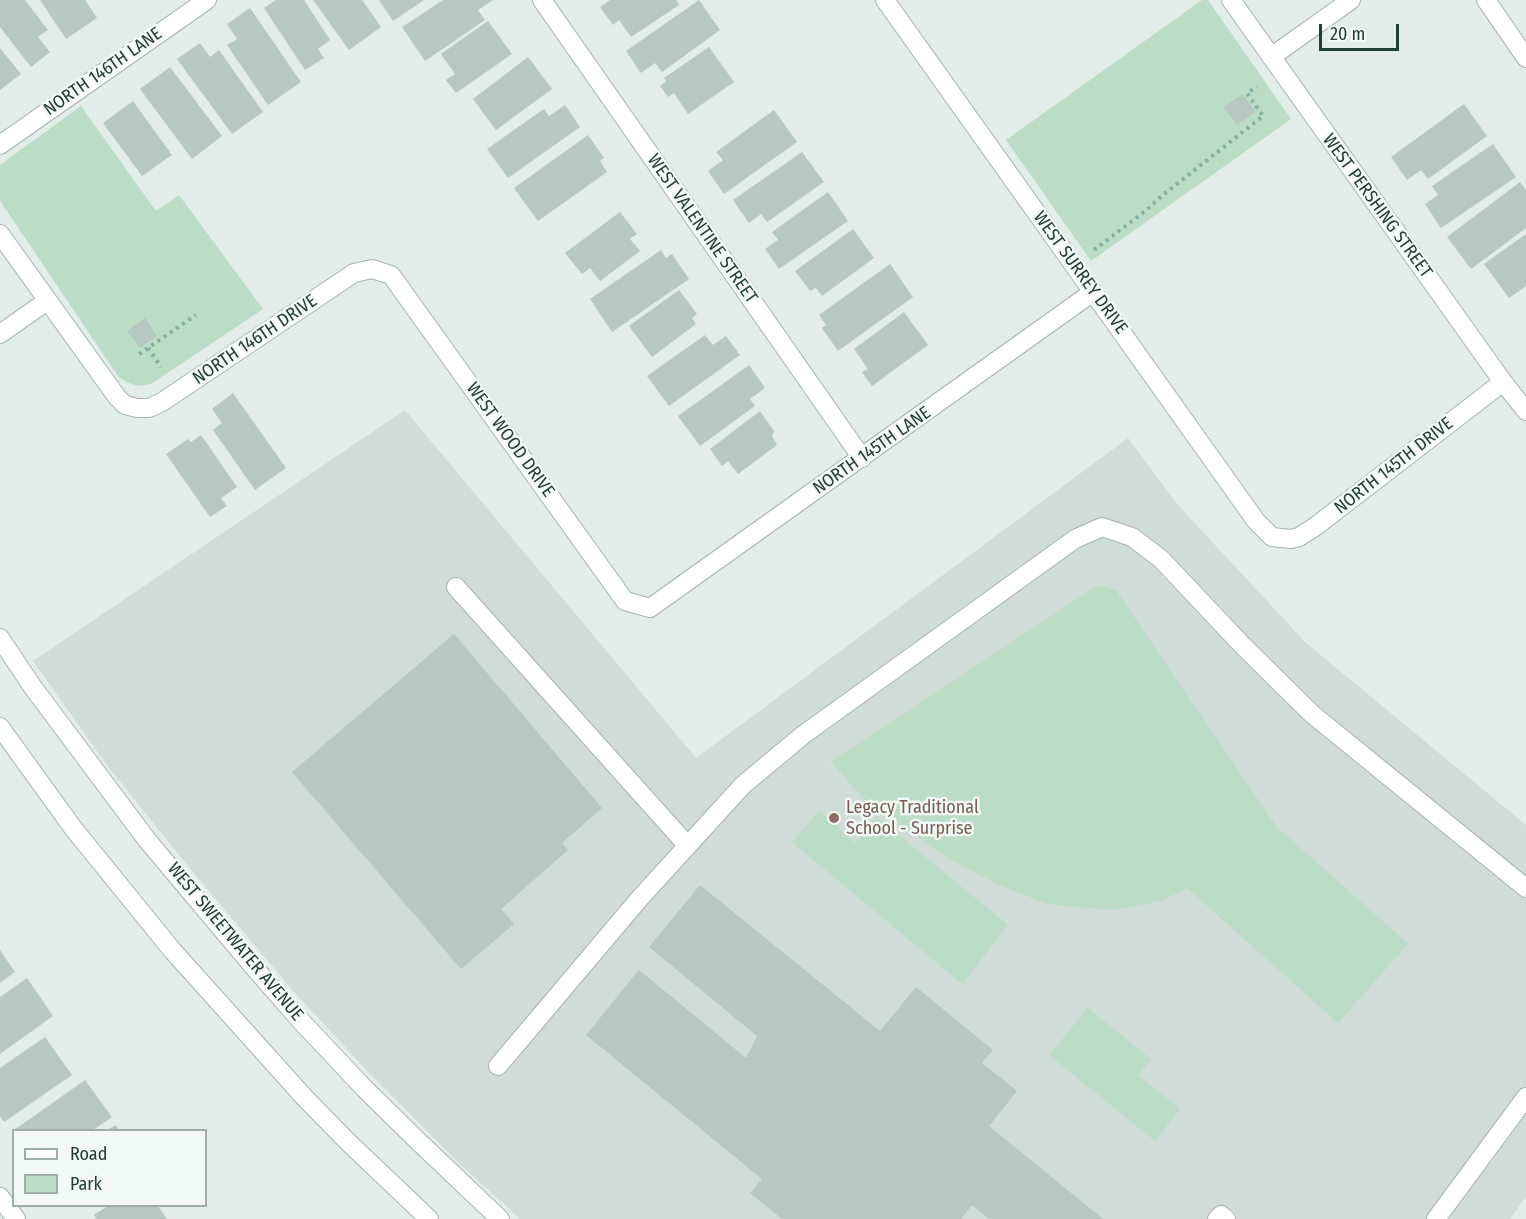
<!DOCTYPE html>
<html>
<head>
<meta charset="utf-8">
<style>
	body { margin:0 }
	#map { position:relative; width:1526px; height:1219px; overflow:hidden; background:#e2ece8; font-family:"Fira Sans Condensed",sans-serif }
	canvas { display:block }
	.legend { position:absolute; left:12px; top:1129px; width:195px; height:78px; box-sizing:border-box; background:#f2f8f5; border:2px solid #9fada9; margin:0; padding:8px 10px; list-style:none; font-size:18px; color:#223d36 }
	.legend li { display:flex; align-items:center; gap:12px; height:30px }
	.legend b { width:30px; border:2px solid #9fada9 }
	.scale { position:absolute; left:1319px; top:24px; width:80px; height:27px; box-sizing:border-box; border:3px solid #223d36; border-top:0; padding-left:8px; font-size:18px; line-height:21px; white-space:nowrap; color:#223d36; -webkit-text-stroke:4px #f2f8f5; paint-order:stroke }
</style>
</head>
<body>
<div id="map">
<canvas width="1526" height="1219"></canvas>
<ul class="legend">
<li><b style="height:8px;background:#fff"></b>Road</li>
<li><b style="height:16px;background:#bbddc5"></b>Park</li>
</ul>
<div class="scale">20 m</div>
</div>
<script>
const c = document.querySelector('canvas').getContext('2d');
c.lineJoin = 'round';
function paint(path, color) { c.fillStyle = color; c.fill(path, 'evenodd'); }
const shape = rows => new Path2D(rows.map(r => 'M' + r).join(''));
function strokePath(path, color, width, dash) { c.strokeStyle = color; c.lineWidth = width; c.lineCap = dash ? 'butt' : 'round'; c.setLineDash(dash || []); c.stroke(path); }
function write(font, color, halo, rows, align = 'center') {
  c.font = font + ' "Fira Sans Condensed",sans-serif'; c.lineWidth = 5; c.setLineDash([]); c.textBaseline = 'middle'; c.strokeStyle = halo; c.fillStyle = color; for (const [text, x, y, turn = 0] of rows) {
    c.save(); c.translate(x, y); c.rotate((+turn || 0) * Math.PI / 180); c.textAlign = isNaN(turn) ? turn : align; if (halo) c.strokeText(text, 0, 0); c.fillText(text, 0, 0); c.restore();
  }
}
const built = shape([
	[405,410,696,758,1128,438,1177,504,1306,643,1526,825,1526,1197,1510,1219,520,1219,460,1164,375,1079,295,993,183,860,109,768,33,661]
]);
const green = shape([
	[1202,0,1208,0,1291,119,1091,261,1006,140],
	[81,106,156,211,179,195,263,309,151,384,138,386,126,382,118,376,0,201,0,165],
	[1098,585,1116,590,1276,826,1408,944,1338,1023,1187,888,1162,901,1112,910,1048,904,999,885,951,860,865,800,831,762],
	[819,811,856,843,876,816,1008,925,962,984,792,842],
	[1088,1008,1151,1059,1138,1075,1180,1109,1155,1141,1049,1055]
]);
const building = shape([
	[0,0,25,0,48,30,38,37,50,52,31,67,0,27],
	[40,0,85,0,97,18,66,39],
	[276,0,304,0,330,40,318,49,324,58,305,70,264,8],
	[313,0,362,0,381,27,349,50],
	[379,0,424,0,393,21],
	[443,0,493,0,478,10,485,20,425,61,402,27],
	[610,0,676,0,679,5,631,37,619,20,613,25,600,7],
	[699,0,720,30,662,72,655,63,641,73,626,51],
	[250,8,301,82,268,105,227,45,237,39,227,24],
	[488,21,512,54,456,93,446,80,455,74,441,54],
	[200,43,210,57,219,50,263,112,232,134,177,59],
	[709,47,734,82,688,114,674,93,668,97,660,86,666,81,664,78],
	[0,48,21,74,0,90],
	[528,57,552,89,496,130,473,99],
	[170,67,222,136,192,159,140,89],
	[1243,94,1256,112,1237,125,1224,107],
	[133,101,172,155,142,176,103,123],
	[1464,104,1487,136,1428,179,1421,170,1407,180,1391,157],
	[565,105,580,127,508,178,487,149,544,109,549,116],
	[774,110,797,142,724,194,708,171,723,160,716,152],
	[588,135,604,158,600,161,607,172,538,221,514,188],
	[1493,144,1516,177,1441,228,1425,204,1438,195,1432,186],
	[802,152,824,182,767,222,761,214,749,223,733,200],
	[1520,182,1526,190,1526,228,1471,269,1447,237],
	[828,192,848,221,779,269,765,249,778,240,772,232],
	[620,212,637,234,630,239,640,251,600,281,590,268,582,274,565,253],
	[853,229,874,258,822,296,816,288,810,291,795,271],
	[1526,234,1526,286,1509,298,1484,264],
	[661,250,666,258,672,254,689,279,612,332,590,299],
	[890,264,913,297,838,351,822,328,826,325,819,315],
	[679,290,697,314,692,318,696,324,652,357,629,326],
	[904,312,928,345,872,386,862,372,868,369,854,349],
	[145,318,157,336,140,348,127,331],
	[705,335,713,345,726,336,740,355,669,406,647,376],
	[749,365,765,388,750,399,755,406,700,446,678,416],
	[233,393,286,468,255,490,213,430,222,423,212,409],
	[760,411,774,431,772,436,777,445,738,474,728,461,722,466,710,449],
	[201,435,237,487,221,498,227,506,210,517,166,454,188,439,191,442],
	[454,634,602,808,562,843,568,850,501,909,514,924,461,969,292,772],
	[700,885,880,1031,916,987,993,1050,982,1063,1017,1091,989,1126,1103,1219,989,1219,972,1205,961,1219,782,1219,750,1193,762,1179,586,1035,639,970,746,1058,757,1036,649,947],
	[0,950,15,972,0,983],
	[27,978,53,1016,0,1054,0,997],
	[45,1037,72,1075,4,1122,0,1116,0,1068],
	[85,1080,112,1117,93,1130,14,1130],
	[116,1125,119,1130,107,1130],
	[108,1206,158,1206,167,1219,97,1219,94,1215]
]);
const path = shape([
	[1094,250,1144,212,1163,195,1263,116,1247,93,1257,87],
	[148,348,161,367],
	[139,354,196,315]
]);
const minor = shape([
	[542,0,862,458],
	[885,0,1256,521,1272,537,1291,539,1299,537,1316,526,1503,382],
	[1231,0,1503,382,1526,411],
	[1486,0,1526,58],
	[1271,57,1351,0],
	[0,145,207,0],
	[0,234,117,397,125,405,137,408,149,408,162,402,354,273,372,269,391,275,625,601,650,608,1093,292],
	[0,334,47,301],
	[456,587,687,845],
	[0,638,32,686,147,840,252,965,300,1020,364,1088,419,1142,500,1219],
	[0,727,73,828,172,950,304,1097,348,1142,429,1219],
	[498,1066,640,898,743,785,803,735,1075,539,1102,527,1132,537,1161,559,1243,646,1312,714,1526,888],
	[0,1197,16,1219],
	[1217,1219,1221,1215,1226,1219],
	[1436,1219,1526,1097]
]);
const markers = [
	[834,818,6,"#8d6e63"]
];
const streetNames = [
	["NORTH 146TH LANE",103,72,-35],
	["WEST PERSHING STREET",1377,206,54],
	["WEST VALENTINE STREET",702,229,55],
	["WEST SURREY DRIVE",1080,273,54],
	["NORTH 146TH DRIVE",255,340,-34],
	["WEST WOOD DRIVE",510,440,54],
	["NORTH 145TH LANE",872,451,-35],
	["NORTH 145TH DRIVE",1394,466,-38],
	["WEST SWEETWATER AVENUE",235,942,50]
];
const educationNames = [
	["Legacy Traditional",846,808],
	["School - Surprise",846,829]
];
paint(built, '#d0dcd7');
paint(green, '#bbddc5');
paint(building, '#b7c7c1');
strokePath(minor, '#a5b4af', 20);
strokePath(path, '#82afa3', 4, [3, 4.5]);
strokePath(minor, '#fff', 18);
for (const [x, y, r, color] of markers) { const dot = new Path2D(); dot.arc(x, y, r, 0, 2 * Math.PI); c.fillStyle = color; c.fill(dot); strokePath(dot, '#f2f8f5', 2); }
write('18px', '#223d36', '#f2f8f5', streetNames);
write('18px', '#785e54', '#f2f8f5', educationNames, 'left');
</script>
</body>
</html>
